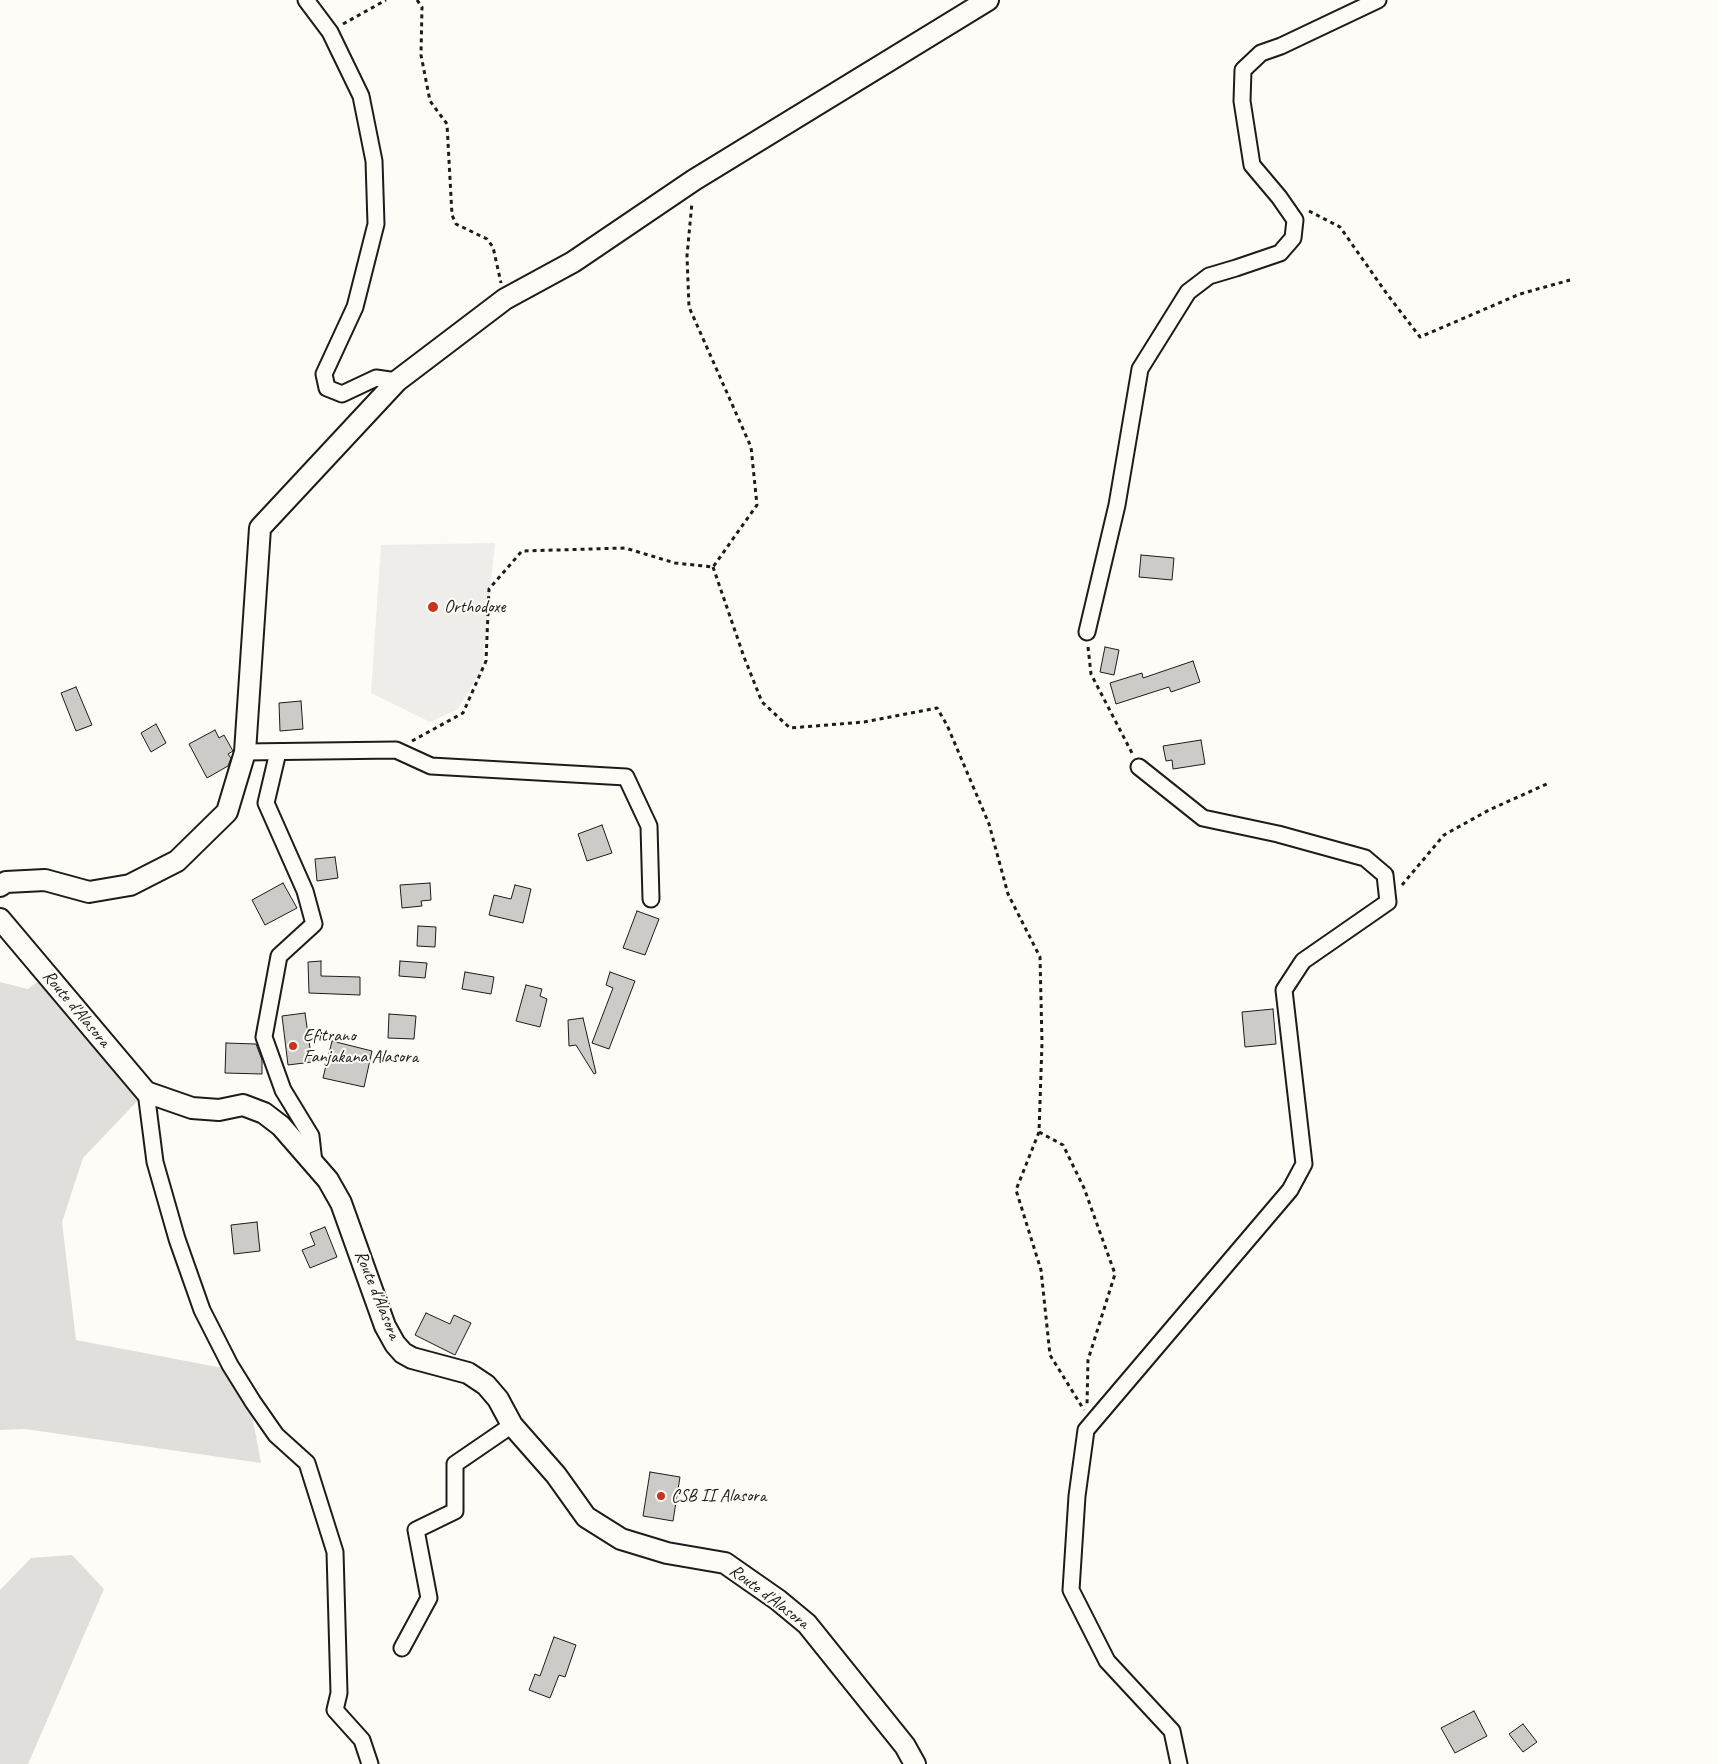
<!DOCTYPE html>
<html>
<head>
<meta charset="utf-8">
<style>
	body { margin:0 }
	canvas { display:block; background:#fdfcf7 }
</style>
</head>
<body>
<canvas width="1718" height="1764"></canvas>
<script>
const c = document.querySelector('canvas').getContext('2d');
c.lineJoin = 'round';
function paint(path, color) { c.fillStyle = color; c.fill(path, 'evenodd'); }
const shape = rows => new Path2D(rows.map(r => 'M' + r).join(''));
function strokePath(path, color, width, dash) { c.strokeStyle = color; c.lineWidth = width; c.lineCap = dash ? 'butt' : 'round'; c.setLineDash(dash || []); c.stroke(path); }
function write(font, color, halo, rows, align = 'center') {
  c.font = font + ' Caveat,sans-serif'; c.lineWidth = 4; c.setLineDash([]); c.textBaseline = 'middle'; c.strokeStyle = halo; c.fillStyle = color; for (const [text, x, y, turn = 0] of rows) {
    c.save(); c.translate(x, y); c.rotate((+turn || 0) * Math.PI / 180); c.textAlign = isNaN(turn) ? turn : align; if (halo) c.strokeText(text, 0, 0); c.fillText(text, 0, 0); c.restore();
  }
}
const built = shape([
	[495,543,482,669,458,709,430,722,371,693,381,545]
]);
const green = shape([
	[47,974,146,1092,83,1158,62,1222,76,1340,228,1369,252,1415,261,1463,25,1429,0,1430,0,982,28,989],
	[72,1555,104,1589,28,1764,0,1764,0,1590,31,1558]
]);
const building = shape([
	[1141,555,1174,558,1172,580,1139,577,1141,555],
	[1105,647,1119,650,1114,675,1100,672,1105,647],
	[1193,661,1200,682,1171,692,1169,687,1116,704,1110,683,1142,673,1143,678,1193,661],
	[76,687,92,725,76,731,61,693,76,687],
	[301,701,303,729,280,731,279,703,301,701],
	[156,724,166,743,151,752,141,733,156,724],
	[215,730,219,738,224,735,233,751,228,754,231,758,228,766,207,778,189,744,215,730],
	[1201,740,1205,764,1173,769,1172,760,1166,761,1163,746,1201,740],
	[602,825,612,853,587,861,578,834,602,825],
	[335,857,338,878,317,881,315,859,335,857],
	[283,883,297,908,265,925,252,900,283,883],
	[430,883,431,900,421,901,422,906,402,908,400,885,430,883],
	[515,885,531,889,523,923,489,915,494,895,511,899,515,885],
	[637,911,659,919,645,955,623,948,637,911],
	[418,926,436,927,435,947,417,946,418,926],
	[321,961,321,976,360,977,360,995,309,993,308,962,321,961],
	[400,961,427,963,425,978,399,976,400,961],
	[465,972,494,977,491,994,462,989,465,972],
	[610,972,635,981,609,1049,592,1043,613,988,606,985,610,972],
	[526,985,542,989,540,996,547,999,540,1027,516,1021,526,985],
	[1273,1009,1276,1044,1245,1047,1242,1012,1273,1009],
	[305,1013,312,1062,288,1065,282,1016,305,1013],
	[389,1014,416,1016,414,1039,388,1038,389,1014],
	[583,1018,596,1073,594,1074,576,1045,569,1046,568,1020,583,1018],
	[332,1041,372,1051,364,1087,323,1078,332,1041],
	[226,1043,256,1044,262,1060,262,1074,225,1073,226,1043],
	[257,1222,260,1251,234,1254,231,1225,257,1222],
	[325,1227,337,1257,310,1268,302,1250,315,1245,310,1233,325,1227],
	[426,1313,450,1324,454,1315,471,1323,455,1355,415,1335,426,1313],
	[650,1472,680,1477,673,1521,643,1516,650,1472],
	[554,1637,576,1645,565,1677,559,1675,550,1698,529,1690,535,1674,540,1676,554,1637],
	[1474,1711,1487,1736,1455,1753,1441,1728,1474,1711],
	[1523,1724,1537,1742,1523,1752,1509,1734,1523,1724]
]);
const path = shape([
	[417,0,422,7,421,55,430,101,447,124,452,215,456,224,487,239,493,247,501,283],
	[343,24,386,0],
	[1309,211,1340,227,1387,294,1420,337,1520,294,1570,280],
	[713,567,744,657,762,702,790,728,864,722,937,708,947,725,989,824,1008,894,1040,957,1042,1043,1039,1132,1063,1145,1084,1188,1115,1274,1088,1360,1087,1405],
	[1088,647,1091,674,1133,755],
	[412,741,463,713,486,661,489,589,522,551,625,548,675,563,713,567,757,505,751,447,689,307,687,256,692,202],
	[1402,885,1444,835,1489,810,1549,783],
	[1039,1132,1016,1190,1041,1270,1050,1355,1084,1410]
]);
const street = shape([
	[306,0,330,32,361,96,374,161,376,224,355,307,324,374,327,388,342,394,376,378,397,381],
	[1087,632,1117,505,1140,369,1188,292,1209,276,1236,268,1280,253,1293,238,1295,220,1279,197,1252,165,1242,101,1243,70,1261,53,1281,46,1378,0],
	[245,752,396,750,431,766,626,777,649,826,651,899],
	[278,752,266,803,305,891,314,924,279,956,264,1037,283,1090,311,1136,314,1163],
	[1139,767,1203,818,1278,834,1365,858,1385,875,1388,902,1303,961,1284,990,1304,1164,1290,1190,1086,1430,1077,1496,1071,1590,1107,1661,1172,1731,1179,1764],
	[146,1092,155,1162,177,1239,202,1310,230,1365,253,1402,276,1435,307,1463,335,1552,339,1693,335,1710,362,1740,370,1764],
	[402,1648,429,1598,416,1530,455,1511,455,1464,512,1425]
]);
const secondary = shape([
	[0,886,6,882,45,880,89,892,130,885,177,861,227,812,245,752,260,528,397,381,505,299,573,262,694,180,988,0],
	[0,919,146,1092,192,1108,219,1110,243,1105,264,1113,281,1126,328,1180,341,1203,385,1326,395,1344,403,1353,412,1358,468,1373,486,1385,498,1399,512,1425,556,1475,586,1517,621,1539,667,1553,725,1563,778,1600,807,1624,905,1746,915,1764]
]);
const markers = [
	[433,607,6,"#c8321e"],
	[293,1046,5,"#c8321e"],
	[661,1496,5,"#c8321e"]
];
const poiNames = [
	["Orthodoxe",444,607],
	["Efitrano",303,1036],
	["Fanjakana Alasora",303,1057],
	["CSB II Alasora",671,1496]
];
const streetNames = [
	["Route d'Alasora",76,1009,50],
	["Route d'Alasora",377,1295,68],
	["Route d'Alasora",769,1597,37]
];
paint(built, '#eeede9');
paint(green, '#e0dfdb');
paint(building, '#cccbc8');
strokePath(building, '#1c1c1c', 1);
strokePath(street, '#1c1c1c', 19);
strokePath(secondary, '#1c1c1c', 24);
strokePath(path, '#1c1c1c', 3, [4, 4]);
strokePath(street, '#fdfcf7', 15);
strokePath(secondary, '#fdfcf7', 20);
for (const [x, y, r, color] of markers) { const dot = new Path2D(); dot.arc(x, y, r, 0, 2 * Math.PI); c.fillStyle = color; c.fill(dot); strokePath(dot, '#fdfcf7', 2); }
write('18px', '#1c1c1c', '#fdfcf7', poiNames, 'left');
write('18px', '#1c1c1c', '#fdfcf7', streetNames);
</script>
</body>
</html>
